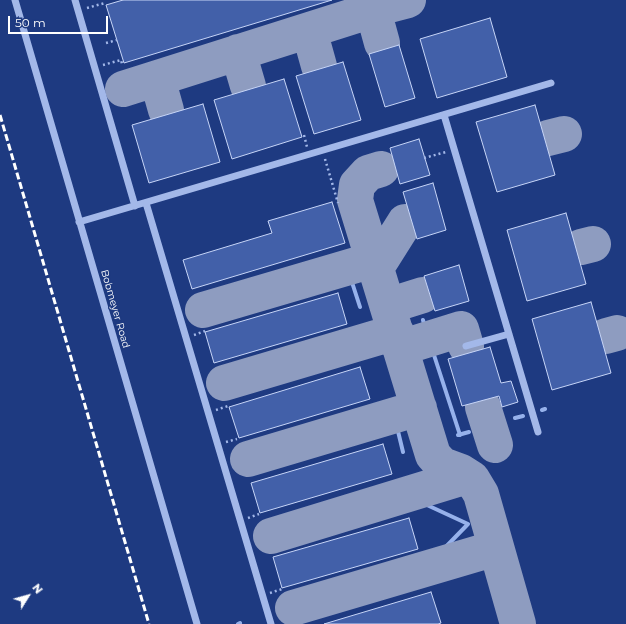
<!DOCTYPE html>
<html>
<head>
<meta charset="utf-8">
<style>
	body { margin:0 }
	#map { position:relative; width:626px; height:624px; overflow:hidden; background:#1e3a81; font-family:Montserrat,sans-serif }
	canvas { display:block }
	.north { position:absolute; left:8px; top:576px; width:40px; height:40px; -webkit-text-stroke:3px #1e3a81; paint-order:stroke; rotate:53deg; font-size:11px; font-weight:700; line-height:16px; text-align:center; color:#fff }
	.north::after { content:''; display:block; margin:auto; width:14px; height:18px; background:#fff; clip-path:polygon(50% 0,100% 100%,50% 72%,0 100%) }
	.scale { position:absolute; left:8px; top:16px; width:100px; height:18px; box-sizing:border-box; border:2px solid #fff; border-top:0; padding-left:5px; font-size:12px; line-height:14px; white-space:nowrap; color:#fff; -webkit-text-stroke:3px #1e3a81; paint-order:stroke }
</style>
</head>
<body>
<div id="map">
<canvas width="626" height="624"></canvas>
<div class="north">N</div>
<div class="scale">50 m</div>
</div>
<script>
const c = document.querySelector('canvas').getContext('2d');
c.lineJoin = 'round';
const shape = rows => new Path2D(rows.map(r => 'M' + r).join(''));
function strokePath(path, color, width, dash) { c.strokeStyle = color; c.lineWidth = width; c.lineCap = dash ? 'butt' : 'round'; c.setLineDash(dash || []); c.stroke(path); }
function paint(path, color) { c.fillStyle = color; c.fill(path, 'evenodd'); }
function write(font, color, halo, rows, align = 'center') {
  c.font = font + ' Montserrat,sans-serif'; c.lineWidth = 3; c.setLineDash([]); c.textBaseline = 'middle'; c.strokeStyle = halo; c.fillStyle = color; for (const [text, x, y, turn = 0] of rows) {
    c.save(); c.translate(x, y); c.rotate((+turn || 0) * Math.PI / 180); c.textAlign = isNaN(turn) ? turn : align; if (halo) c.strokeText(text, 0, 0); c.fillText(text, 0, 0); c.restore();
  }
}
const stream = shape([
	[349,273,360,307],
	[423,320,424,324],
	[367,349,373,353],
	[433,352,460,435],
	[214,394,222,392],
	[542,410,545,409],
	[515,418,523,416],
	[396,423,403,452],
	[458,435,469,432],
	[237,470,245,468],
	[414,499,468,524,435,558],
	[260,545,267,542],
	[282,611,287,610],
	[238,624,240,623]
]);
const taxiway = shape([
	[373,10,382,43],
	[309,30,319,66],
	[238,52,248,86],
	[157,78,166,110],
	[123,89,385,6,408,0],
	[548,138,564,134],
	[381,169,368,173,357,185,355,200,433,455,442,465,461,472,472,479,481,494,518,624],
	[581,247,593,244],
	[376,268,405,222],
	[388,306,423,295],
	[203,310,373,260],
	[606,336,617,333],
	[400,348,461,329,466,346],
	[224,383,396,332],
	[483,407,495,445],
	[248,459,419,408],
	[271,536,467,476],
	[293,608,496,548]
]);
const building = shape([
	[123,0,332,0,124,63,106,5,123,0],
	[490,18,507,77,437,98,420,39,490,18],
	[399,45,415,98,385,107,369,54,399,45],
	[343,62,361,120,314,134,296,76,343,62],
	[284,79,302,137,232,159,214,100,284,79],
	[203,104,220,162,149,183,132,125,203,104],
	[535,105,555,175,497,192,476,122,535,105],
	[419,139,430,175,400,184,390,148,419,139],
	[433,183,446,230,417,239,403,192,433,183],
	[332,202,345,243,192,289,183,260,272,233,268,221,332,202],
	[566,213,586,284,527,301,507,230,566,213],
	[459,265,469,301,435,311,424,276,459,265],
	[338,293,347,324,214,363,205,332,338,293],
	[591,302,611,373,552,390,532,319,591,302],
	[490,347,501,383,511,381,518,402,502,407,499,396,462,406,448,359,490,347],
	[360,367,370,399,239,438,229,407,360,367],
	[383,444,392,474,260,513,251,483,383,444],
	[409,518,418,549,282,588,273,557,409,518],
	[431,592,441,623,438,624,324,624,431,592]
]);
const path = shape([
	[87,8,105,3],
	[106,43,117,40],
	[103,65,121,60,122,64],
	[304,135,307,147],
	[424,158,446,152],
	[325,159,338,203],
	[194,335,205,331],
	[216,410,228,406],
	[226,442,237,439],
	[248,518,259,514],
	[270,593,282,589]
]);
const minor = shape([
	[15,0,197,624],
	[75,0,135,206],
	[444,115,538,432],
	[146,203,271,624],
	[79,222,551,83],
	[466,346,509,334]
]);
const rail = shape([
	[0,115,149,624]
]);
const streetNames = [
	["Bobmeyer Road",115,309,74]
];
strokePath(stream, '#96b1eb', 4);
strokePath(taxiway, '#8e9cc0', 36);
paint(building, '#4260a9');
strokePath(building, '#c7d5f7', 1);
strokePath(path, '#a3b8e9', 2.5, [2, 3]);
strokePath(minor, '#a3b8e9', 7);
strokePath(rail, '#fff', 3, [7, 3]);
write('10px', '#fff', '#1e3a81', streetNames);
</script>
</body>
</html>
